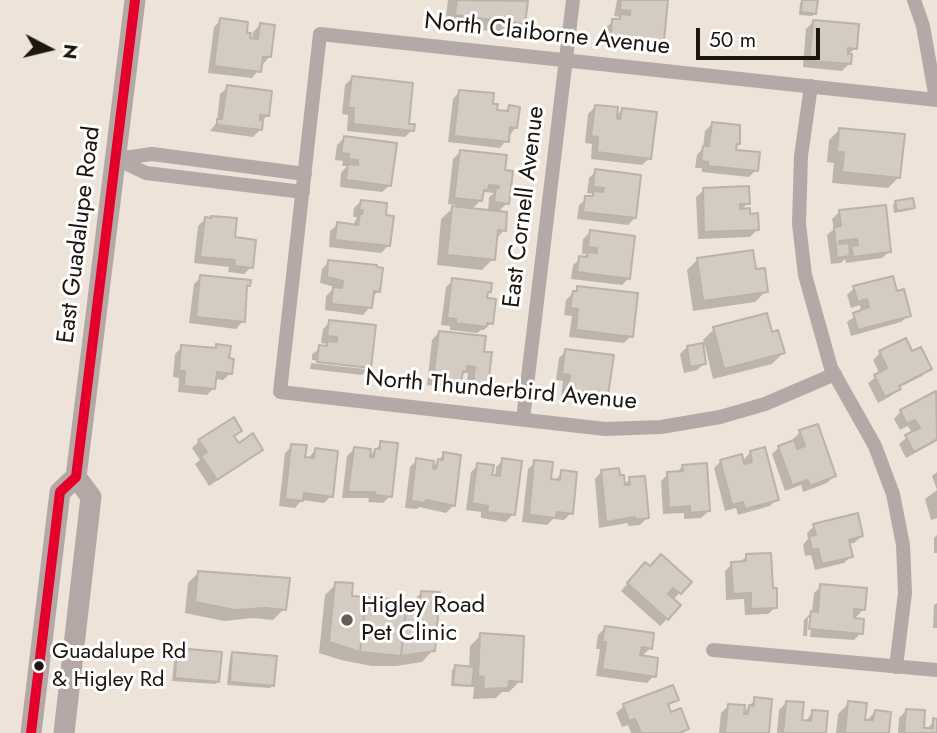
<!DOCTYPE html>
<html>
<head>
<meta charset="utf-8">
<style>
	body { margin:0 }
	#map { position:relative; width:937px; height:733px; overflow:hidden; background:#ede3d8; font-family:Jost,sans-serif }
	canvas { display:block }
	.north { position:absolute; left:14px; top:14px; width:70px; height:70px; -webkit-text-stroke:5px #fff; paint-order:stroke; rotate:97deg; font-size:19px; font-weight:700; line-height:28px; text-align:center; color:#1d160f }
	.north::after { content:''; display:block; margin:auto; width:24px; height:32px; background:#1d160f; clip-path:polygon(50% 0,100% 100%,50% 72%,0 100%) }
	.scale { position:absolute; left:696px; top:28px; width:124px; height:32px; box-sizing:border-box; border:4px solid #1d160f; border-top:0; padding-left:9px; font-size:21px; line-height:24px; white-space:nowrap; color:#1d160f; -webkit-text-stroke:5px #fff; paint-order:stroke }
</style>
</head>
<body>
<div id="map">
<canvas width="937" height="733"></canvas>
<div class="north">N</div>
<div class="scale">50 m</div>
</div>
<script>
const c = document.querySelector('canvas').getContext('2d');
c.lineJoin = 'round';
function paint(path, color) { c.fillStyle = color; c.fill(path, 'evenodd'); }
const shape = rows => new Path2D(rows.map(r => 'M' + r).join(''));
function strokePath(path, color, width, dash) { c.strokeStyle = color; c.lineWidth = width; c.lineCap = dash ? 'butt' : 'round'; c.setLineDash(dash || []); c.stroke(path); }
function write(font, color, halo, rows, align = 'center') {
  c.font = font + ' Jost,sans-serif'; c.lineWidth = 6; c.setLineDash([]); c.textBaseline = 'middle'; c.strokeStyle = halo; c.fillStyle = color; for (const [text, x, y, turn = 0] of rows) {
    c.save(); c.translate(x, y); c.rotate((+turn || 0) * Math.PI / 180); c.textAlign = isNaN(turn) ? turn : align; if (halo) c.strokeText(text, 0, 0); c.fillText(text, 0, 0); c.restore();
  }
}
const shadow = shape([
	[448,0,520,0,523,23,512,34,445,25],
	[617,0,666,0,662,40,655,47,604,42,606,27,620,17,614,16],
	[802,0,815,13,812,16,799,15,800,3],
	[221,20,252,40,253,32,260,25,269,57,252,78,208,73,214,27],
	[813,22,855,48,850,53,849,64,842,71,803,67,806,29],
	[352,78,407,125,412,130,405,137,347,131,348,115,342,114,345,85],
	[228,87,268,115,262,121,260,130,253,137,210,131,217,122,220,94],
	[460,91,492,105,495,111,504,113,509,107,516,127,500,148,448,142,453,99],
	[596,106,615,117,622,110,650,158,642,165,591,159,592,144,585,143,588,114],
	[712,124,739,144,734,151,756,170,749,177,702,172,702,168,695,168,697,155,703,148,705,131],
	[840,129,899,177,888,188,832,183,834,163,827,162,829,140],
	[344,138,390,185,382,192,340,187,341,173,347,166,342,166,343,161,335,160,337,145],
	[460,152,503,172,507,203,497,213,504,230,496,239,493,259,482,270,437,265,441,219,456,205,448,204,453,159],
	[484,192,494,193,489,197,488,212,471,210,481,200],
	[596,171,635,218,628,225,577,219,579,205,593,194,587,193,589,178],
	[704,190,748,203,741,210,757,230,750,237,698,239,696,197],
	[361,201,384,216,388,246,381,253,329,247,330,231,338,224,353,226,357,217,353,217,354,208],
	[896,202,913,207,910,210,894,213,893,205],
	[839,212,890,251,882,258,846,263,845,259,841,263,831,264,827,235,834,229,832,219],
	[205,219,233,239,251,267,244,274,228,272,229,267,194,263,198,226],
	[590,232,629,278,622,285,571,279,573,265,587,254,582,254,583,239],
	[698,259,754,271,766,291,755,302,693,311,687,270],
	[329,261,379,291,371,298,370,307,363,315,325,310,326,296,335,287,320,283,322,269],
	[201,277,249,285,245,289,243,321,236,329,189,323,194,284],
	[453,280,489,291,486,295,491,323,484,330,481,330,477,333,450,330,450,326,441,325,446,287],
	[578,288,631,336,624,343,569,337,572,316,564,315,566,300],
	[854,288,896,293,909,315,901,322,851,336,847,322,861,312,860,305,851,308,847,295],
	[330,322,369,368,362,375,310,369,311,363,365,369,365,366,312,360,312,354,327,344,321,343,323,329],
	[714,329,771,334,783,353,772,364,713,379,705,346,702,347,705,363,697,370,684,373,680,354,687,347,704,344,703,340],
	[439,332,482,353,486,384,479,391,466,390,468,373,463,373,460,381,452,388,427,385,432,340],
	[217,346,228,360,231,373,223,380,215,379,214,388,207,395,178,392,179,378,173,377,175,354,182,347,213,350],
	[566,351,607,395,600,402,561,397,563,381,556,380,559,358],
	[880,353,911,353,930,369,922,376,898,388,891,396,878,403,868,383,880,374,873,360],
	[935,393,937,441,906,458,899,444,912,433,908,426,900,430,894,419,901,411],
	[240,431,233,438,238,445,261,450,209,486,195,464,200,460,192,448,199,441],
	[800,432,834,476,827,483,803,492,801,485,785,491,772,454,779,447,794,442,793,439],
	[381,443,390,496,383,503,368,502,369,498,342,498,347,456,354,449,368,458],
	[292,446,303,458,308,459,315,450,331,496,324,503,302,500,295,508,279,506,285,453],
	[751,452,777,499,770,506,738,515,736,508,725,511,714,468,721,461,742,461],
	[444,454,459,456,453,506,446,513,419,507,417,509,405,508,410,467,417,460,431,469],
	[503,460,513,514,506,522,481,518,481,512,466,510,471,472,478,465,490,477,495,477,496,467],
	[535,462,549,480,555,481,562,472,571,513,564,520,553,519,547,525,522,522,528,469],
	[683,466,709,511,701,518,684,519,684,513,663,514,661,481,668,474,676,473],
	[602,471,623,485,630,479,647,518,640,525,628,526,628,523,599,528,595,479],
	[937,472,937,518,931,520,925,499,937,490,932,476],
	[814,526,862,536,854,543,848,544,851,556,844,563,815,570,811,555,805,556,803,545,808,539,807,533],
	[937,535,937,553,934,553,934,538],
	[747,556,771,589,776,607,768,614,745,615,744,599,726,600,725,571,732,564,739,563],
	[638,571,689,582,673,600,667,619,660,626,621,591],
	[199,572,284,609,273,620,253,618,224,621,185,613,188,583],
	[336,584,350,598,411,603,422,592,433,650,422,662,396,666,372,666,341,660,319,653,325,595],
	[821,586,864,609,853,620,861,633,854,640,810,637,812,618,808,618,807,636,803,636,804,620,812,612,814,593],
	[937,603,937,628,933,628,934,605],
	[605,628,650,648,641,657,654,676,647,683,596,676,600,649,596,649,598,635],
	[481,635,520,681,509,692,502,692,496,698,473,699,474,687,451,686,452,670,455,667,469,668,470,646],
	[178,650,218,681,215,684,172,681,175,653],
	[233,654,273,685,270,688,227,685,230,657],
	[90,669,90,678,86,681,87,672],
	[672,687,677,699,667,707,670,714,687,729,683,733,631,733,628,725,622,727,616,713,624,706],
	[755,699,767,733,719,733,721,713,728,706,742,715],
	[786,703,800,722,805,722,813,712,824,733,777,733,779,710],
	[849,703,866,721,875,712,887,733,836,733,838,714],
	[906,711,922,729,927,730,934,720,937,720,937,733,898,733,899,718]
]);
const building = shape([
	[457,0,528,1,525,24,455,15,457,0],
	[621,0,668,0,664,41,611,36,612,19,620,19,620,14,630,15,630,11,620,10,621,0],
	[802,0,818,0,816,14,801,12,802,0],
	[220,18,248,22,247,33,251,33,250,38,258,39,260,23,275,25,271,57,263,57,261,72,214,66,220,18],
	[813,20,859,24,857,49,848,48,848,54,852,54,851,64,809,61,813,20],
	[352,76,413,83,409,124,415,124,414,131,353,124,354,108,348,108,352,76],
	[227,85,272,91,269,116,260,115,260,120,263,120,262,130,217,125,217,119,222,119,227,85],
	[459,90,494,93,493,104,498,104,497,110,508,111,509,105,520,107,517,128,510,127,509,142,454,136,459,90],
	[595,105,618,107,617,118,620,119,622,108,657,112,651,159,597,152,598,137,591,136,595,105],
	[712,122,740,125,740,144,737,144,736,150,760,152,758,171,708,166,708,162,701,161,703,146,709,146,712,122],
	[839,128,905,134,900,178,842,172,844,152,837,152,839,128],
	[344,136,397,143,391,186,346,180,348,164,358,165,358,160,348,159,349,154,341,153,344,136],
	[460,150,507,155,505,170,513,171,509,204,494,202,496,188,499,188,499,186,489,185,488,190,484,190,482,201,454,198,460,150],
	[595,169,641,175,636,218,583,212,585,196,593,196,593,191,603,192,604,188,593,187,595,169],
	[749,186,750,204,740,204,740,209,750,208,750,214,758,213,759,230,704,232,703,188,749,186],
	[913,198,915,208,897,211,895,201,913,198],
	[361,200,387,203,386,215,394,216,390,246,335,240,337,222,358,225,360,214,362,214,363,210,359,210,361,200],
	[886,205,891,252,853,257,851,246,858,245,857,239,839,241,839,244,849,243,850,256,837,258,834,227,841,226,839,210,886,205],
	[452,206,507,212,506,231,498,230,495,260,447,255,452,206],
	[211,216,237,218,235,237,256,240,253,268,234,266,235,260,200,257,205,217,211,218,211,216],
	[590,230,635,236,630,279,577,272,579,256,587,257,588,252,597,253,597,248,588,247,590,230],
	[753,250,756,269,765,268,768,292,703,301,697,258,753,250],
	[328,260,377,265,377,267,383,268,380,292,374,291,372,308,331,304,333,287,342,288,343,281,327,277,328,260],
	[200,275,251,280,250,286,247,286,245,322,196,317,200,275],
	[893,276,897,291,904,289,911,316,858,330,853,313,869,307,867,299,858,302,853,286,893,276],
	[452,278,492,283,491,292,488,292,487,298,496,299,493,324,487,323,486,327,456,323,456,319,447,318,452,278],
	[577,286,638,293,633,337,576,330,578,309,570,308,573,291,577,291,577,286],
	[767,313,772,332,778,330,785,353,724,369,713,327,767,313],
	[329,320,376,325,371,368,317,362,319,345,327,346,327,341,337,342,337,337,327,336,329,320],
	[439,331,486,336,484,352,492,352,488,385,473,383,475,367,467,366,467,371,463,371,461,382,433,378,439,331],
	[906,338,912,351,921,347,932,369,899,386,901,389,885,397,874,375,887,368,879,351,906,338],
	[703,343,706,364,690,367,687,346,703,343],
	[216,344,231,346,229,358,234,359,232,374,217,372,215,389,184,386,185,371,179,371,181,345,216,348,216,344],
	[565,349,614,355,608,395,568,390,570,375,562,374,565,349],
	[936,391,937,439,914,452,905,435,920,428,915,420,907,424,900,410,936,391],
	[234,417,242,431,234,436,239,443,253,433,263,450,217,480,201,456,207,452,198,440,234,417],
	[818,424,836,476,810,486,808,480,792,485,778,446,794,440,797,449,805,446,799,430,818,424],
	[380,441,398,443,392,497,375,495,375,492,348,492,354,447,371,449,370,457,374,457,375,449,380,449,380,441],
	[291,444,307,445,305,457,314,458,315,448,338,451,333,497,304,493,303,501,285,499,291,444],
	[765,447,779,500,745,509,743,502,732,505,720,460,742,454,744,464,752,462,750,451,765,447],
	[443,452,461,455,455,506,426,500,425,503,411,501,416,458,434,461,433,468,436,469,438,459,443,460,443,452],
	[502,458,522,461,515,515,487,512,488,506,472,503,477,463,494,465,492,475,500,476,502,458],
	[534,460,553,462,551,479,560,480,561,470,577,472,573,514,557,512,556,518,529,515,534,460],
	[707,463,710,511,690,513,690,506,669,508,667,472,683,471,682,465,707,463],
	[619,468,620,475,624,475,625,485,630,485,629,477,645,476,649,518,635,520,635,517,606,522,601,470,619,468],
	[858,513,863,536,849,540,853,557,822,564,818,549,812,550,809,536,816,535,813,524,858,513],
	[771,553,773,588,777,588,777,608,751,609,751,593,733,594,731,562,746,561,746,554,771,553],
	[661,554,692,582,681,594,673,588,668,594,681,605,668,620,627,583,645,562,650,566,661,554],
	[198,571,290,578,286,610,265,608,235,610,195,602,198,571],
	[335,582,353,583,352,596,366,597,360,652,329,642,335,582],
	[820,584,867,588,865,610,854,609,854,618,864,619,863,634,809,629,811,611,818,612,820,584],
	[421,591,440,592,435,651,401,656,407,600,420,602,421,591],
	[366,597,407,600,401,656,360,652,366,597],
	[605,626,654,633,652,649,642,647,640,655,658,658,656,677,602,669,606,642,602,642,605,626],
	[480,633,524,636,522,682,509,681,508,688,483,689,484,677,478,676,480,633],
	[177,648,222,652,219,682,175,678,177,648],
	[232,652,277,656,274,686,230,682,232,652],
	[455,665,474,667,472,686,453,684,455,665],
	[673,685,679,700,668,704,671,712,681,708,689,729,679,733,641,733,635,719,629,721,623,704,673,685],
	[754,697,772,699,769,733,725,733,728,704,745,705,744,714,748,714,749,705,754,706,754,697],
	[786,701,804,702,802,720,811,721,812,710,828,711,826,733,783,733,786,701],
	[848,701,867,703,865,720,873,720,875,710,891,712,889,733,845,733,848,701],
	[906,709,925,710,924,728,933,728,933,718,937,719,937,733,904,733,906,709]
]);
const street = shape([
	[914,0,923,26,936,99],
	[811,86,801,156,799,224,805,275,831,368,875,446,893,494,903,545,905,593,896,667],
	[116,159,146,173,303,192],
	[116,159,152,154,305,174],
	[835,374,765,404,720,417,661,427,605,429,280,392,320,34,937,100],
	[523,419,573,0],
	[713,650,937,670]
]);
const secondary = shape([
	[31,733,60,492,76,477,135,0],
	[64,733,91,497,76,477]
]);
const bus1 = shape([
	[31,733,60,492,76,477,135,0]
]);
const markers = [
	[347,620,7,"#665e55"],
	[39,666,6,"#1d160f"]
];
const busNames = [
	["Guadalupe Rd",52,653],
	["& Higley Rd",52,681]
];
const streetNames = [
	["North Claiborne Avenue",547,35,6],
	["East Cornell Avenue",525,207,-83],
	["East Guadalupe Road",80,235,-83],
	["North Thunderbird Avenue",501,391,5]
];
const poiNames = [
	["Higley Road",361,606],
	["Pet Clinic",361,634]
];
paint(shadow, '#0003');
paint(building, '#d4cbc3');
strokePath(building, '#bbb2aa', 2);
strokePath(street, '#b5a9a8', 14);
strokePath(secondary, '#b4a8a6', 21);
strokePath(bus1, '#e4002b', 10);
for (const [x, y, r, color] of markers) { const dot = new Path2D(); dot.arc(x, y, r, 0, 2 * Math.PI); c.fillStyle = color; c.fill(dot); strokePath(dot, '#fff', 2.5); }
write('22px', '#1d160f', '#fff', busNames, 'left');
write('24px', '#1d160f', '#fff', streetNames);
write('24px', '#1d160f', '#fff', poiNames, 'left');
</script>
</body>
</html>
